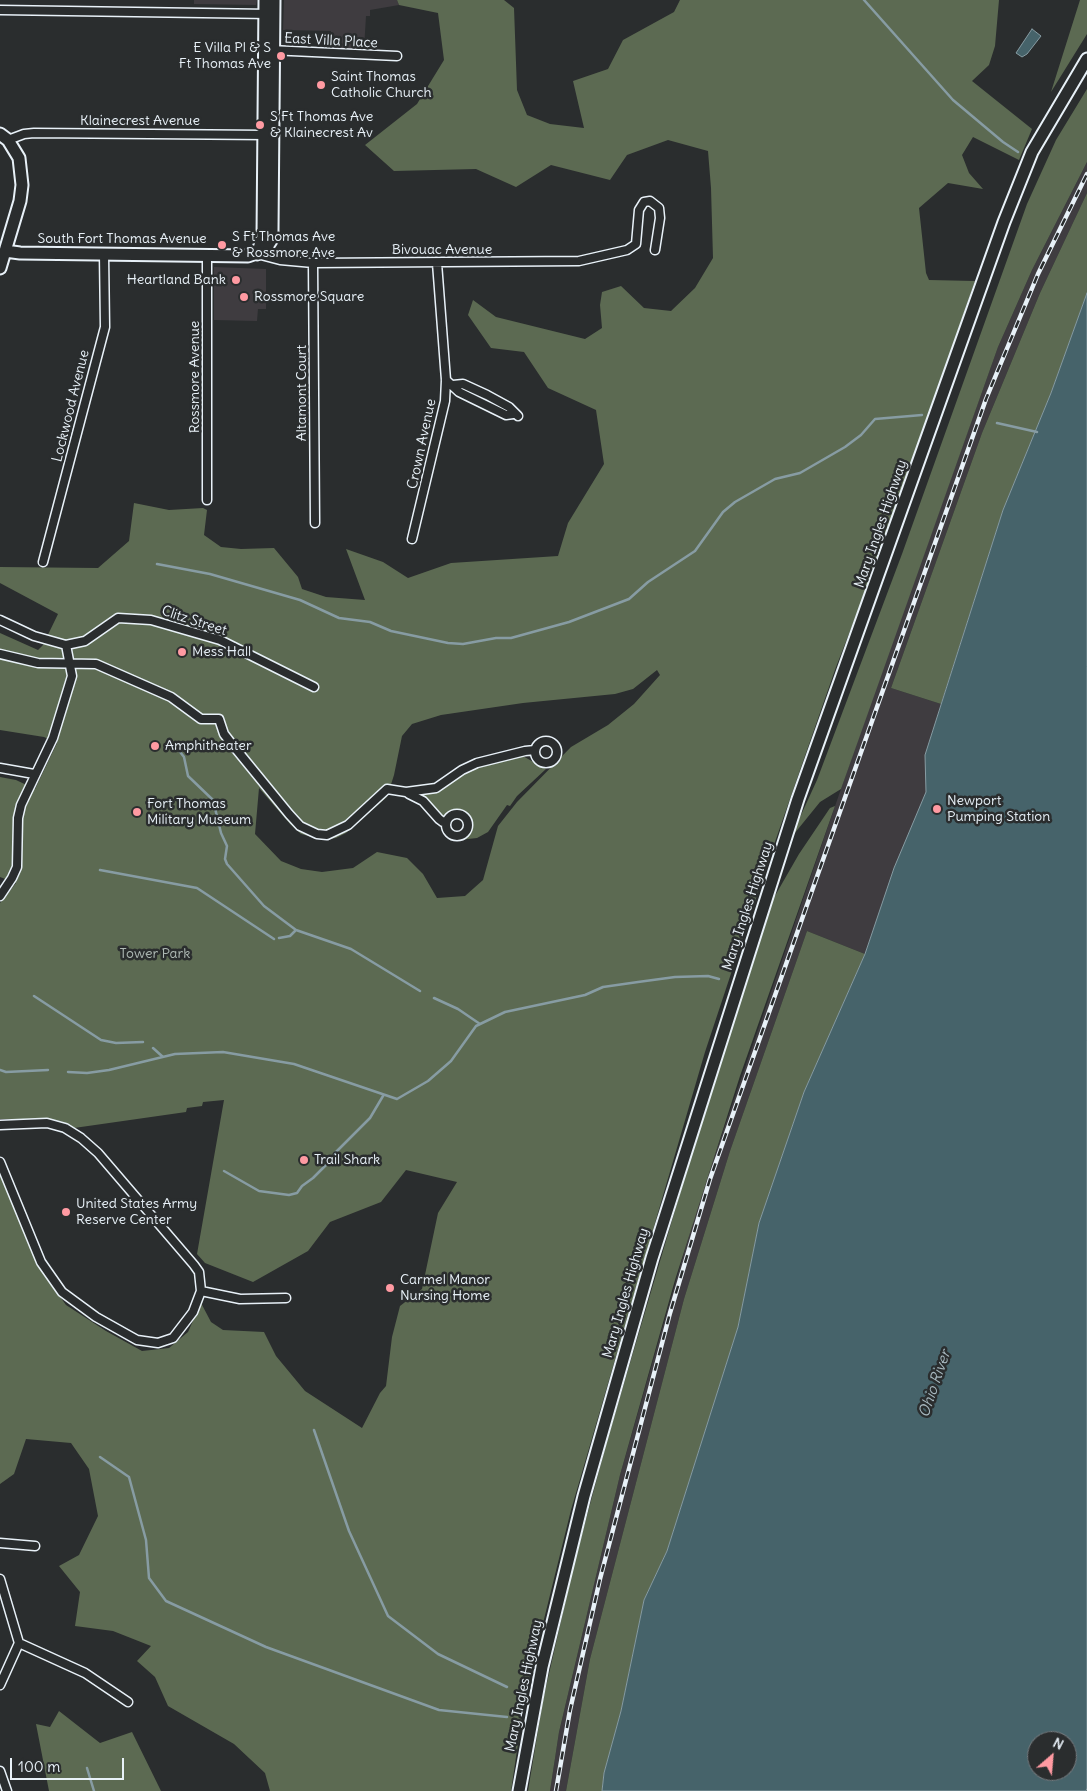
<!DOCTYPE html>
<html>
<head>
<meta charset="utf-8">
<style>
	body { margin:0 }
	#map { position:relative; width:1087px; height:1791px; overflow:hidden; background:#2a2d2e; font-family:Delius,sans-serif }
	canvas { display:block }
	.north { position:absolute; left:1027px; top:1731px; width:50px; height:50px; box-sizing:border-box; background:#2a2d2e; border:1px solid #767b7f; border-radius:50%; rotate:27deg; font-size:14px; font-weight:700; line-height:20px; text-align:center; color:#e8f1f8 }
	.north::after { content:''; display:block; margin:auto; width:18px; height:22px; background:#ff9aa2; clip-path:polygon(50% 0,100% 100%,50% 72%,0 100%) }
	.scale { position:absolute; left:10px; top:1758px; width:114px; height:22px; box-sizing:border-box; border:2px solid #e8f1f8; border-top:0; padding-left:6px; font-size:15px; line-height:18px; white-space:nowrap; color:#e8f1f8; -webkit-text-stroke:4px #2a2d2e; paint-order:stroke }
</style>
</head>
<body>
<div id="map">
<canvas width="1087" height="1791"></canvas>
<div class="north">N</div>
<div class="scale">100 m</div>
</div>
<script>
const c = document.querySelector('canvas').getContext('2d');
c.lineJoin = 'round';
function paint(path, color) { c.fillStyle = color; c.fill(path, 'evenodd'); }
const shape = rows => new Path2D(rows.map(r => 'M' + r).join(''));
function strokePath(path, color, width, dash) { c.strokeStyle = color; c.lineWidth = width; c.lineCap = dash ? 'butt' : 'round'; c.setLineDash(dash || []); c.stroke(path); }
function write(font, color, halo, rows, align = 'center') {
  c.font = font + ' Delius,sans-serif'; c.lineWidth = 5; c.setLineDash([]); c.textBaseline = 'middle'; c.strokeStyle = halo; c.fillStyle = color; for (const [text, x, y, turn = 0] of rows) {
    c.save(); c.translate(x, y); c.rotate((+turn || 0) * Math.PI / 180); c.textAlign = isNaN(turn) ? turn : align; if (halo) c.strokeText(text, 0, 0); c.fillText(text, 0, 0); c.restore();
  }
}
const built = shape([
	[194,0,257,0,256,5,194,4],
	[284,0,397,0,399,5,370,10,370,16,366,16,364,49,360,50,331,49,331,31,283,30],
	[1087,162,1087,193,1040,293,982,433,891,688,941,704,925,755,962,799,906,843,894,868,865,954,807,931,730,1151,684,1299,590,1659,566,1791,550,1791,559,1732,620,1475,698,1204,874,693,998,347,1032,270],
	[214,267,266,269,266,309,258,309,257,321,214,320]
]);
const green = shape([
	[397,0,504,0,514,8,517,90,527,115,550,124,584,128,573,81,608,69,623,40,674,12,680,0,999,0,995,46,989,65,972,81,1032,129,1019,160,973,137,962,155,969,173,983,189,948,183,919,208,926,273,929,280,975,281,884,544,836,667,769,859,705,1052,571,1510,525,1696,511,1791,270,1791,265,1773,234,1744,168,1706,155,1677,137,1661,151,1646,113,1631,75,1626,80,1592,59,1566,79,1555,98,1516,89,1469,71,1443,26,1439,14,1474,0,1484,0,1173,42,1272,66,1305,106,1331,142,1351,169,1348,188,1332,201,1303,211,1322,223,1330,264,1332,276,1356,305,1391,362,1428,380,1393,386,1386,392,1337,400,1306,422,1289,438,1213,457,1182,406,1170,381,1202,330,1222,308,1251,253,1282,205,1263,197,1254,224,1100,203,1102,202,1106,187,1108,186,1112,74,1128,63,1122,49,1119,0,1119,0,903,16,883,0,877,0,777,16,780,35,789,57,743,44,737,0,730,0,633,38,650,43,645,58,614,0,583,0,567,98,568,129,541,134,503,169,510,203,508,207,510,204,535,221,547,241,549,274,548,298,577,302,589,326,597,365,600,346,549,383,562,408,578,451,563,558,556,568,523,604,464,596,410,548,388,524,352,491,348,468,315,473,300,496,317,585,339,602,328,600,305,602,292,621,286,644,308,671,311,695,288,713,258,711,188,708,151,668,140,627,155,610,180,551,165,516,187,476,169,394,171,365,145,417,104,444,60,438,13,399,5],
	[657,670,660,675,634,704,608,725,571,747,517,802,498,826,483,880,465,896,437,898,423,874,407,858,377,852,353,868,322,872,301,869,281,861,255,834,259,788,290,824,301,834,323,840,336,838,346,833,387,797,394,775,402,736,412,724,441,715,523,703,615,694,633,689],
	[1080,0,1087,0,1087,34,1051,92],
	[1087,89,1087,162,1032,270,998,347,841,789,820,802,790,839,817,780,902,554,1027,204,1056,140],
	[1087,193,1087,293,1051,393,1003,510,941,704,891,688,982,433,1040,293],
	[521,755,546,769,517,796,510,806,507,805,488,832,477,838,459,840,472,828,472,819,467,813,454,809,444,815,439,815,422,795,442,789,467,771],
	[835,806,740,1076,675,1280,620,1475,559,1732,550,1791,528,1791,543,1700,574,1564,607,1441,691,1156,772,901,799,854,830,808],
	[807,931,865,954,804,1092,759,1223,738,1327,667,1551,644,1600,621,1711,604,1773,602,1791,566,1791,590,1659,684,1299,730,1151],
	[59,1711,100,1743,132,1732,161,1791,49,1791,36,1724,50,1727]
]);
const water = shape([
	[1032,29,1041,36,1027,54,1022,57,1016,53,1032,29],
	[1087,293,1087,1788,1086,1791,602,1791,604,1773,621,1711,644,1600,667,1551,738,1327,759,1223,804,1092,865,954,894,868,926,792,925,755,1003,510,1051,393,1087,293],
	[1037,1741,1067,1741,1067,1771,1037,1771,1037,1741]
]);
const stream = shape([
	[864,0,953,100,1003,142,1018,152],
	[997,423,1037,432],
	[157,564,210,574,300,600,339,618,370,622,391,631,448,643,463,644,496,638,511,638,569,622,629,599,648,582,695,551,723,512,735,502,775,479,800,473,845,447,861,435,875,419,922,415],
	[177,748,184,757,188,776,213,800,221,833,227,846,225,859,227,864,264,906,296,930,351,949,420,991],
	[100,870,197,888,274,939],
	[279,938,290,936,295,931],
	[34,996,101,1040,116,1043,143,1042],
	[434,998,458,1009,480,1024],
	[153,1048,163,1057],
	[0,1070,6,1072,48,1070],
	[68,1072,87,1073,109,1070,175,1054,223,1052,294,1064,397,1099,428,1081,451,1061,476,1026,505,1012,585,995,603,987,638,982,675,977,708,976,719,979],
	[224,1171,259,1191,289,1195,297,1193,302,1186,313,1178,331,1160,335,1153,370,1118,383,1096],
	[314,1430,349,1531,388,1616,438,1654,507,1687],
	[100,1457,129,1477,146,1540,149,1578,166,1601,266,1647,439,1710,507,1717],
	[87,1768,94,1791]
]);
const street = shape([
	[0,10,270,14],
	[270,50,397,56],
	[8,140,24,134,34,133,267,135],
	[257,254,280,260,313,263,579,261,627,250,636,244,639,210,644,202,650,201,659,208,660,218,655,250],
	[207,255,207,500],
	[313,263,315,523],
	[446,380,459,392,506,415,513,414],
	[453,385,463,384,487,395,509,407,518,416],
	[412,539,445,401,446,380,437,263],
	[43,562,105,327,104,254],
	[0,620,34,636,66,645,72,676,53,738,21,805,18,818,17,867,12,878,0,896],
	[66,645,85,641,118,618,151,620,220,640,314,687],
	[0,654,38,663,96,664,171,697,201,719,219,719,224,734,231,743,289,814,300,826,317,834,327,835,348,825,387,789,406,792,436,788,462,770,477,763,525,751,535,750],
	'535 752a11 11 0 1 1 22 0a11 11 0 1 1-22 0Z',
	[0,768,34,774],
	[409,794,423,801,439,819,443,822,446,821],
	'446 825a11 11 0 1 1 22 0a11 11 0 1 1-22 0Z',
	[0,1125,47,1123,65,1128,81,1138,98,1153,194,1265,199,1272,201,1291,193,1312,173,1338,158,1343,137,1340,96,1317,62,1292,41,1262,0,1162],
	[201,1291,240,1299,286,1298],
	[0,1543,35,1546],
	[0,1579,19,1643,0,1685],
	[19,1643,85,1673,128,1702],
	[0,1771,7,1791]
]);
const secondary = shape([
	[0,134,8,140,19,158,22,185,20,201,0,268],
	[5,251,20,253,248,256,265,250,272,239,272,231,274,0],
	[257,254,263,237,265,0],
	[519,1791,542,1667,584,1496,652,1258,798,799,1004,222,1032,152,1087,59]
]);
const rail = shape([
	[556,1791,570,1710,600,1579,670,1313,710,1179,986,399,1038,274,1087,174]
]);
const markers = [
	[281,56,5,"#ff9aa2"],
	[321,85,5,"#ff9aa2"],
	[260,125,5,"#ff9aa2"],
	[222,245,5,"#ff9aa2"],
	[236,280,5,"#ff9aa2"],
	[244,297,5,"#ff9aa2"],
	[182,652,5,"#ff9aa2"],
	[155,746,5,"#ff9aa2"],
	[937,809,5,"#ff9aa2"],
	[137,812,5,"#ff9aa2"],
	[304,1160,5,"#ff9aa2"],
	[66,1212,5,"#ff9aa2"],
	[390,1288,5,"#ff9aa2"]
];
const streetNames = [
	["East Villa Place",331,41,3],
	["Klainecrest Avenue",140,121],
	["South Fort Thomas Avenue",122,239],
	["Bivouac Avenue",442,250],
	["Rossmore Avenue",195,377,-90],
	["Altamont Court",302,393,-90],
	["Lockwood Avenue",71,406,-76],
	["Crown Avenue",422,444,-78],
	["Mary Ingles Highway",881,524,-71],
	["Clitz Street",194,621,18],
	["Mary Ingles Highway",748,906,-72],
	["Mary Ingles Highway",626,1293,-74],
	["Mary Ingles Highway",524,1686,-78]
];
const poiNames = [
	["E Villa Pl & S",271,48,"right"],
	["Ft Thomas Ave",271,64,"right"],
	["Saint Thomas",331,77],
	["Catholic Church",331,93],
	["S Ft Thomas Ave",270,117],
	["& Klainecrest Av",270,133],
	["S Ft Thomas Ave",232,237],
	["& Rossmore Ave",232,253],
	["Heartland Bank",226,280,"right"],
	["Rossmore Square",254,297],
	["Mess Hall",192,652],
	["Amphitheater",165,746],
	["Newport",947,801],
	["Pumping Station",947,817],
	["Fort Thomas",147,804],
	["Military Museum",147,820],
	["Trail Shark",314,1160],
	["United States Army",76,1204],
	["Reserve Center",76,1220],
	["Carmel Manor",400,1280],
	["Nursing Home",400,1296]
];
const parkNames = [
	["Tower Park",155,954]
];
const waterNames = [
	["Ohio River",935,1384,-71]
];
paint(built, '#3f3c40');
paint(green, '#5c6a52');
paint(water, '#46636a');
strokePath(water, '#879ca3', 1);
strokePath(stream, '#879ca3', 2.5);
strokePath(street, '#e8f1f8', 11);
strokePath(secondary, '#e8f1f8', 15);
strokePath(street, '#2a2d2e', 8);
strokePath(secondary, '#2a2d2e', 11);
strokePath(rail, '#e8f1f8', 4.5);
strokePath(rail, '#2a2d2e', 2.5, [8]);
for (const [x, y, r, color] of markers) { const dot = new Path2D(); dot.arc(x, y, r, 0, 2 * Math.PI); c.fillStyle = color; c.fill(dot); strokePath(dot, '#2a2d2e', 2); }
write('14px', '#e8f1f8', '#2a2d2e', streetNames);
write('14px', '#e8f1f8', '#2a2d2e', poiNames, 'left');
write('14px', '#b0bbb6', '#2a2d2e', parkNames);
write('italic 15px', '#a7b8bf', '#2a2d2e', waterNames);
</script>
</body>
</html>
